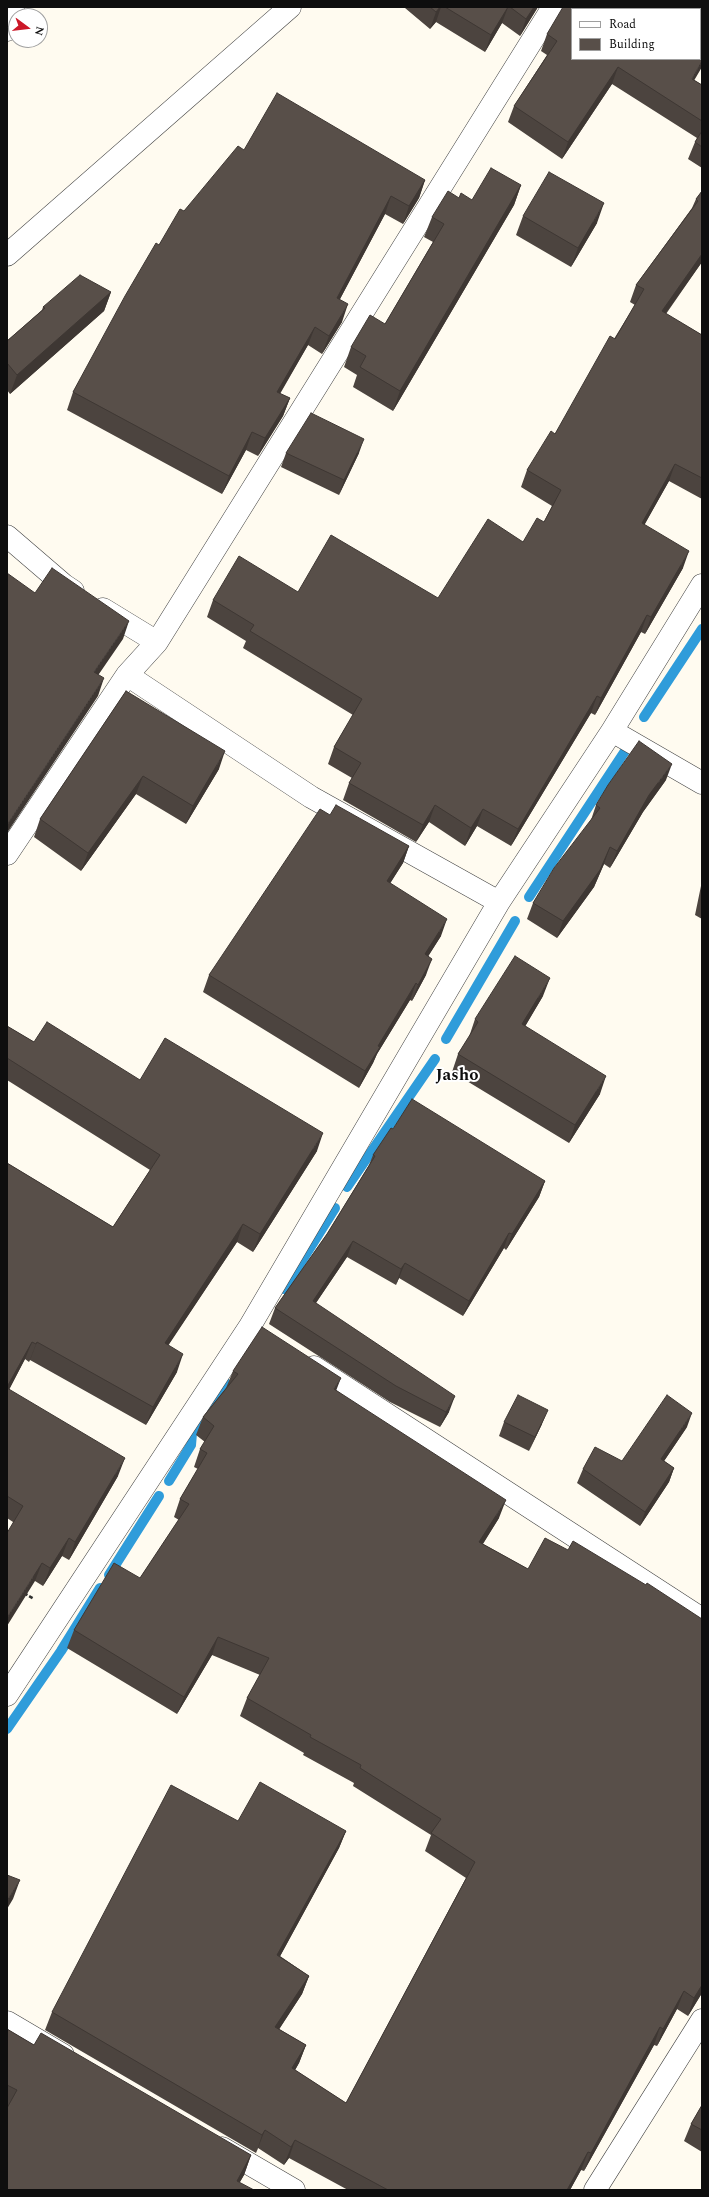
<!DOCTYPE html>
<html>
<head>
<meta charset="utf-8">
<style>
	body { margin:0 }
	#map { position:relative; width:709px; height:2197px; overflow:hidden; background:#fffbf0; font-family:Spectral,serif }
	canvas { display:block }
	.frame { position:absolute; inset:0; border:8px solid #0e0e0e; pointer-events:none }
	.legend { position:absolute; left:571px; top:8px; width:130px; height:52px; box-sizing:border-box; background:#fff; border:1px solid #9f9f9f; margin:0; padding:5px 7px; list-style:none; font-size:12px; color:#0e0e0e }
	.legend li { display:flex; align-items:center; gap:8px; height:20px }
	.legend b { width:20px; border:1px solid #9f9f9f }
	.north { position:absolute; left:8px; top:8px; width:40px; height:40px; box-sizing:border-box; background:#fff; border:1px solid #9f9f9f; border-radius:50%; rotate:105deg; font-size:11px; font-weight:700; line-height:16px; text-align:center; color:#0e0e0e }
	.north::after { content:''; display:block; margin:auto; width:14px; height:18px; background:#cc1828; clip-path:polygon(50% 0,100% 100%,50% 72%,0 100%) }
</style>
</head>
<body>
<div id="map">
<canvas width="709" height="2197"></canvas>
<div class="frame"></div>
<ul class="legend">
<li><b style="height:5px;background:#fff"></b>Road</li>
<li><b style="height:11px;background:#584f49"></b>Building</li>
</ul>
<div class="north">N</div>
</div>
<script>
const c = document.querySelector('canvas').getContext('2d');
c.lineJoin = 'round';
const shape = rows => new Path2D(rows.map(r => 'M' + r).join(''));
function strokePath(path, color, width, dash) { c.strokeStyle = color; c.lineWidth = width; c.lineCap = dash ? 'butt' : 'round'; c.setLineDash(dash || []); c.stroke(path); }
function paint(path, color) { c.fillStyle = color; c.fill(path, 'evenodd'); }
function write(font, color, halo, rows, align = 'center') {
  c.font = font + ' Spectral,serif'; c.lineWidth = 4; c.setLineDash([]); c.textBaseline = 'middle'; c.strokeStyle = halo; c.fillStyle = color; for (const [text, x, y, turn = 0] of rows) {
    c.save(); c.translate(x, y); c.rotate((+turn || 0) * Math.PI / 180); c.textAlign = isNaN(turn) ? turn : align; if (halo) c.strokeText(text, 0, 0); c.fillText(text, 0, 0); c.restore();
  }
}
const stream = shape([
	[644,717,702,629],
	[529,897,627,748],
	[446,1039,515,921],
	[347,1187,435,1059],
	[284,1289,335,1208],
	[169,1481,191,1445,192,1433,225,1382],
	[109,1575,159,1496],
	[7,1729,61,1651,100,1588]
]);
const path = shape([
	[24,1593,34,1599]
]);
const street = shape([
	[7,30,16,16],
	[7,255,290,7],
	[7,536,64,585,73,591],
	[103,609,157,642],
	[127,675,311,797,499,902],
	[612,731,702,783],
	[7,854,127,675,157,642,553,7],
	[314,1367,702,1619],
	[7,1695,250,1326,499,902,612,731,702,585],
	[7,2022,63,2055],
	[222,2148,294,2190],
	[595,2190,702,2020]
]);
const wall = shape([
	[405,7,538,7,520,36,502,23,485,52,436,22,430,29,405,8],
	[547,34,694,80,702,85,702,168,688,159,695,142,697,138,612,84,562,159,508,122,514,106,547,55,541,51],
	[244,150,425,180,419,198,403,224,385,214,340,299,342,322,322,354,308,345,280,394,290,398,283,416,258,456,246,450,222,494,67,410,73,392,159,245,184,211],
	[521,185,514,205,393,411,353,387,357,375,344,367,351,347,385,324,433,242,424,237,432,217,459,198,472,200],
	[702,191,702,262,666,314,702,335,702,499,669,481,644,525,683,568,645,634,641,632,595,715,591,713,511,846,477,826,465,846,429,822,416,842,343,800,349,783,352,778,328,764,334,747,353,715,243,648,246,641,207,617,213,600,298,592,438,598,523,542,544,522,552,506,521,487,527,470,555,434,635,305,630,302,636,285,692,208,696,199],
	[523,216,597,223,571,267,516,235],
	[111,292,104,311,10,394,7,390,7,341,42,310,43,307],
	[286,453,359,453,339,495,281,467],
	[126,691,219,769,186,824,136,794,81,871,34,837,40,819],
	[666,780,643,812,610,868,604,864,594,887,557,938,527,919,533,903,591,820,596,805],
	[330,815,409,846,403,863,390,883,441,936,428,956,426,975,412,1001,410,1000,377,1054,373,1063,359,1088,203,992,209,975],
	[702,881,702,919,695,915],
	[543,996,525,1026,600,1094,569,1143,452,1072,458,1054,469,1037,475,1019],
	[7,1026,34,1042,140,1080,317,1151,253,1252,237,1242,168,1345,177,1372,146,1425,30,1360,29,1362,25,1359,9,1390,118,1476,69,1560,62,1556,43,1586,35,1581,13,1522,7,1518,7,1163,113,1227,150,1170,7,1080],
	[393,1129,545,1181,539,1197,506,1250,504,1248,463,1316,399,1278,396,1285,347,1257,316,1303,449,1412,440,1427,390,1402,269,1324,275,1308,327,1234,369,1165,373,1155],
	[233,1371,336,1390,499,1518,483,1544,528,1569,568,1550,702,1619,702,1993,688,2016,677,2009,657,2046,654,2045,584,2171,581,2170,570,2190,348,2190,289,2158,284,2165,258,2148,256,2153,45,2030,52,2012,238,1821,346,1831,339,1848,280,1956,309,1976,302,1994,279,2029,306,2045,299,2063,295,2070,346,2103,466,1878,425,1851,431,1835,353,1786,354,1783,303,1755,304,1753,240,1716,247,1698,260,1675,212,1655,177,1714,67,1648,74,1630,140,1578,179,1520,174,1517,180,1499,198,1469,194,1467,200,1449,205,1442,196,1435,203,1417,226,1388],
	[504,1422,542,1424,529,1451,499,1436],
	[687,1427,664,1461,674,1468,669,1482,640,1526,577,1483,583,1469,622,1461],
	[7,2029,34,2045,251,2155,244,2175,240,2182,7,2190],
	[702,2105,702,2152,684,2141,691,2124]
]);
const shadedWall = shape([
	[440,7,441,7,436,22,430,29,436,12],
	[508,7,502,23,485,52,491,35],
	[534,7,538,7,520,36,526,19],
	[702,61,702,67,685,96,692,79],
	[618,67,612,84,562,159,568,142],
	[425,180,419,198,403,224,409,206],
	[521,185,514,205,393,411,400,391],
	[391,196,385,214,331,316,337,298],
	[604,203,597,223,571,267,578,248],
	[702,254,702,262,655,328,662,311],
	[111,292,104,311,10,394,17,375],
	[348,304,342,322,322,354,329,336],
	[315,327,308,345,270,410,277,392],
	[290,398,283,416,258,456,265,438],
	[252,432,246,450,222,494,229,476],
	[364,439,359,453,339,495,344,480],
	[675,464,669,481,636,540,642,523],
	[689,551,683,568,645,634,651,617],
	[647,615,641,632,595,715,601,698],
	[129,621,123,639,88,690,94,672],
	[104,678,98,696,7,833,7,825],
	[597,696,591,713,511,846,518,829],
	[225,751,219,769,186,824,193,806],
	[672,764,666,780,643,812,610,868,617,851,649,795],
	[143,776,136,794,81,871,88,853],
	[435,805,429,822,416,842,423,825],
	[483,809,477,826,465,846,471,828],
	[409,846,403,863,381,898,387,881],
	[610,847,604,864,594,887,557,938,563,921],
	[447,919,441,936,419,971,425,954],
	[432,959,426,975,412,1001,418,985],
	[550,978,543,996,516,1042,522,1024],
	[416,983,410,1000,377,1054,373,1063,359,1088,365,1071,378,1046],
	[606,1076,600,1094,569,1143,575,1125],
	[323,1133,317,1151,253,1252,260,1234],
	[545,1181,539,1197,506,1250,512,1234],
	[243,1224,237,1242,158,1361,165,1343],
	[509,1233,504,1248,463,1316,469,1301],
	[353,1241,347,1257,307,1316,313,1301],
	[405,1263,399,1278,396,1285,401,1269],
	[32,1342,25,1359,7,1393,7,1387],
	[37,1342,30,1360,29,1362,36,1344],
	[183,1354,177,1372,146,1425,153,1407],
	[341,1378,334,1396,334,1389],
	[455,1396,449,1412,440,1427,446,1412],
	[548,1410,542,1424,529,1451,535,1437],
	[692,1413,687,1427,656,1473,661,1459],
	[125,1458,118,1476,69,1560,75,1542],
	[674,1468,669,1482,640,1526,645,1512],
	[506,1500,499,1518,473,1559,479,1542],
	[69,1538,62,1556,43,1586,50,1568],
	[42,1563,35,1581,7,1626,7,1618],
	[218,1637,212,1655,177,1714,184,1697],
	[346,1831,339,1848,271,1973,277,1955],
	[20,1880,13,1899,7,1909,7,1901],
	[309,1976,302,1994,269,2045,275,2027],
	[702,1985,702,1993,688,2016,694,1998],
	[684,1991,677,2009,657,2046,663,2029],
	[660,2027,654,2045,584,2171,591,2153],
	[306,2045,299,2063,286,2086,292,2068],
	[265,2130,258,2148,256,2153,262,2135],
	[295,2140,289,2158,284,2165,291,2147],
	[588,2152,581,2170,570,2190,567,2190],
	[251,2155,244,2175,235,2190,237,2181]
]);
const building = shape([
	[430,7,440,7,436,12,430,7],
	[445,7,508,7,491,35,445,7],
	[510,7,534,7,526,19,510,7],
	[563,7,689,7,693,9,572,9,572,59,700,59,700,9,701,7,702,7,702,61,692,79,702,85,702,121,618,67,568,142,514,106,557,41,547,34,563,7],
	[277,93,425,180,409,206,391,196,337,298,348,304,329,336,315,327,277,392,290,398,265,438,252,432,229,476,73,392,125,296,156,243,159,245,180,209,184,211,238,146,244,150,277,93],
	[702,131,702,147,695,142,702,131],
	[491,168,521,185,400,391,360,367,366,356,351,347,370,315,385,324,444,224,432,217,448,191,459,198,461,193,472,200,491,168],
	[549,172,604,203,578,248,523,216,549,172],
	[702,191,702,254,662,311,702,335,702,478,675,464,642,523,689,551,651,617,647,615,601,698,597,696,518,829,483,809,471,828,435,805,423,825,349,783,361,763,334,747,362,699,250,631,254,625,213,600,239,556,298,592,331,535,438,598,488,519,523,542,537,518,544,522,561,490,527,470,551,431,555,434,610,336,615,339,644,289,636,285,698,201,696,199,702,191],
	[80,275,111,292,17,375,7,363,7,341,45,308,43,307,80,275],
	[311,413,364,439,344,480,286,453,311,413],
	[52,568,129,621,94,672,104,678,7,825,7,573,35,593,52,568],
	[126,691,225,751,193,806,143,776,88,853,40,819,126,691],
	[639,741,672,764,649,795,617,851,610,847,600,870,563,921,533,903,554,868,600,808,596,805,608,785,639,741],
	[336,805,409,846,387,881,447,919,425,954,432,959,418,985,416,983,378,1046,380,1047,365,1071,209,975,320,809,330,815,336,805],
	[515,956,550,978,522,1024,606,1076,575,1125,458,1054,478,1022,475,1019,515,956],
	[47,1022,140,1080,165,1038,323,1133,260,1234,243,1224,165,1343,183,1354,153,1407,37,1342,36,1344,32,1342,7,1387,7,1163,113,1227,160,1155,7,1058,7,1026,34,1042,47,1022],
	[412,1099,545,1181,512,1234,509,1233,469,1301,405,1263,401,1269,353,1241,313,1301,455,1396,446,1412,396,1386,275,1308,327,1234,375,1156,373,1155,391,1128,393,1129,412,1099],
	[262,1327,341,1378,334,1389,506,1500,479,1542,528,1569,545,1538,568,1550,573,1541,646,1585,647,1583,702,1619,702,1985,694,1998,684,1991,663,2029,660,2027,591,2153,588,2152,567,2190,388,2190,295,2140,291,2147,265,2130,262,2135,52,2012,171,1785,238,1821,260,1782,346,1831,277,1955,309,1976,275,2027,306,2045,292,2068,346,2103,475,1862,431,1833,441,1819,360,1768,361,1765,310,1737,311,1735,247,1698,269,1658,218,1637,184,1697,74,1630,114,1563,140,1578,189,1504,180,1499,207,1453,200,1449,214,1426,203,1417,238,1374,233,1371,262,1327],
	[7,1388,125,1458,75,1542,69,1538,50,1568,42,1563,7,1618,7,1533,23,1506,7,1496,7,1388],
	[518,1395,548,1410,535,1437,504,1422,518,1395],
	[667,1395,692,1413,661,1459,674,1468,645,1512,583,1469,595,1447,622,1461,667,1395],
	[7,1875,20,1880,7,1901,7,1875],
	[7,2029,34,2045,41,2033,251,2155,237,2181,254,2190,7,2190,7,2108,17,2090,7,2085,7,2029],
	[702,2105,702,2130,691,2124,702,2105]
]);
const quarterNames = [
	["Jasho",457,1077]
];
strokePath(stream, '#2f9cda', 10);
strokePath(street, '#414141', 23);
strokePath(path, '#303030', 2.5, [4, 2]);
strokePath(street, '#fff', 22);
paint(wall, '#4c443f');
paint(shadedWall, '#3e3733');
paint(building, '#584f49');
strokePath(building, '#3e3733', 1);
write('bold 17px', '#0e0e0e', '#fff', quarterNames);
</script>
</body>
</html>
